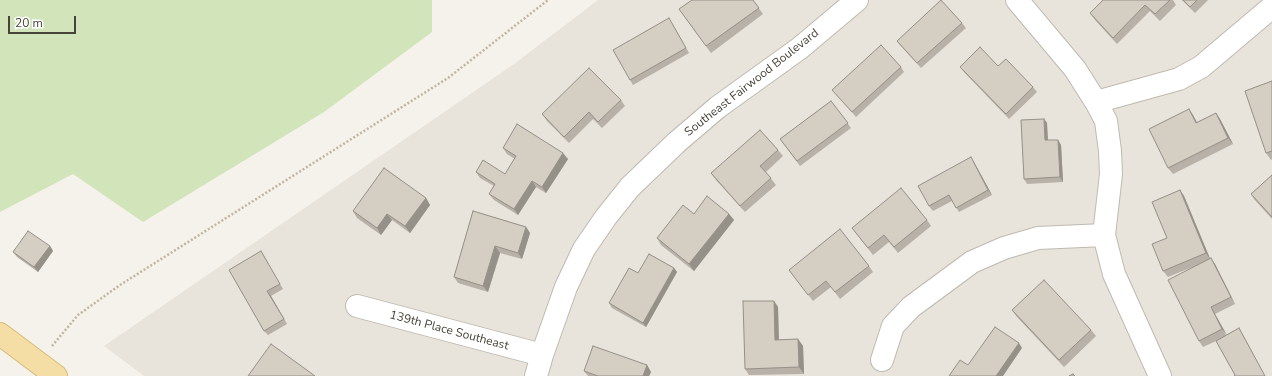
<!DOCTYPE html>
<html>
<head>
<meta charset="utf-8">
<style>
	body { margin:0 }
	#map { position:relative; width:1272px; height:376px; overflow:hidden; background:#f5f2ec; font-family:"Nunito Sans",sans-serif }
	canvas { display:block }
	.scale { position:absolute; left:8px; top:16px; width:68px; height:18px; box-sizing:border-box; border:2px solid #48433a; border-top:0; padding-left:5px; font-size:12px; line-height:14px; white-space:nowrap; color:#48433a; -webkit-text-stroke:3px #fff; paint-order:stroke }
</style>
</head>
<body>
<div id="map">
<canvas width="1272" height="376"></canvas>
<div class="scale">20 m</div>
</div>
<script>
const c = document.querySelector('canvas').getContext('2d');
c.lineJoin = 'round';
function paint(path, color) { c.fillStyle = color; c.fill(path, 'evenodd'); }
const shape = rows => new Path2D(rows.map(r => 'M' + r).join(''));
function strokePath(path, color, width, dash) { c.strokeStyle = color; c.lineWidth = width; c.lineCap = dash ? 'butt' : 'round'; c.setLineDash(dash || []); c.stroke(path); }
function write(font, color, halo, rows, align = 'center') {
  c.font = font + ' "Nunito Sans",sans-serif'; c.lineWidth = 3; c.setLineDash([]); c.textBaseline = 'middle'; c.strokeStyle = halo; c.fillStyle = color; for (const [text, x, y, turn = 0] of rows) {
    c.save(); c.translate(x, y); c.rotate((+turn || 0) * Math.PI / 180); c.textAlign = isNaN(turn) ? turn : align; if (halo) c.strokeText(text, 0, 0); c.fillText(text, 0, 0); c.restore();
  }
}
const residential = shape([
	[598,0,1272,0,1272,376,144,376,104,346,514,64]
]);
const green = shape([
	[0,0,432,0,432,32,324,112,143,222,73,174,0,212]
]);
const path = shape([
	[52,346,78,315,120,285,448,78,548,0]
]);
const minor = shape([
	[1017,0,1075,69,1096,102,1106,121,1110,151,1111,174,1104,235,1114,274,1160,376],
	[1096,102,1179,79,1201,67,1272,7],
	[357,306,542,355],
	[882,360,893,326,911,307,972,262,1004,248,1038,238,1104,235],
	[536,376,542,355,566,287,584,249,606,217,630,187,677,142,718,107,800,48,857,0]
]);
const major = shape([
	[0,334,56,376]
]);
const wall = shape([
	[753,0,763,14,711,53,679,9],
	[1103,0,1173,0,1176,5,1160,21,1150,11,1117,44,1095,20,1090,13],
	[1182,0,1208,0,1195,13],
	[672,23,689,53,633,85,630,80],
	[962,23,966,28,921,68,900,45,897,41],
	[998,66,1033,87,1037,92,1009,119,964,72,960,67],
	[901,67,904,72,856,117,836,94,832,90],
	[1272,81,1272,159,1271,160,1266,153],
	[621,100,625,106,602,128,593,119,569,143,547,121,542,114],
	[831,101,851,128,800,166,780,139],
	[1189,109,1193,115,1197,122,1216,113,1220,119,1233,144,1173,174,1168,168],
	[1044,119,1047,123,1048,140,1058,140,1061,145,1063,182,1027,184,1024,179],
	[503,148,568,159,546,193,536,187,518,215,494,200,489,194,494,186,480,178,476,172,505,174,515,159,507,154],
	[778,150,783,156,766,172,776,185,745,212,716,180,711,173],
	[971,157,974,162,992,195,959,212,952,201,933,211,929,206],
	[1272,175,1272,219,1254,199,1251,194],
	[1180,190,1184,196,1210,258,1215,264,1235,304,1215,314,1226,335,1239,328,1242,333,1265,376,1234,376,1235,375,1216,341,1203,347,1199,341,1195,266,1168,277,1163,271,1167,238],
	[426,198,430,205,410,233,392,220,381,235,357,218,353,211],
	[473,211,526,227,530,233,522,259,500,253,488,292,458,283,454,277],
	[729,214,734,220,694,271,661,245,657,238],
	[927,220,931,226,898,253,889,242,873,255,852,228],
	[50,246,53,251,38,272,17,257,13,252],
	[261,251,283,289,271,296,287,324,268,335,264,331],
	[869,266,873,272,840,299,831,287,813,301,789,270],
	[674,268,677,272,646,327,612,308,609,303,638,273],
	[774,301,778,307,779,340,798,339,803,346,804,374,749,375,745,369],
	[1012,310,1091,330,1096,336,1064,367,1017,317],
	[647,365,651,372,649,376,588,376,584,371]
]);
const shadedWall = shape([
	[1189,109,1193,115,1200,129,1196,123],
	[1216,113,1220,119,1233,144,1228,138],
	[1044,119,1047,123,1048,145,1045,140],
	[1058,140,1061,145,1063,182,1060,177],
	[563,153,568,159,546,193,542,187],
	[971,157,974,162,992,195,988,190],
	[532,181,536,187,518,215,514,209],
	[1180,190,1184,196,1210,259,1206,253],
	[426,198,430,205,410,233,405,226],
	[387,214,392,220,381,235,377,228],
	[729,214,734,220,694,271,689,264],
	[526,227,530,233,522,259,518,253],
	[50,246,53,251,38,272,34,267],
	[495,246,500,253,488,292,483,286],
	[1211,258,1215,264,1235,304,1231,297],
	[674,268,677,272,646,327,643,323],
	[267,291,271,296,287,324,284,319],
	[774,301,778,307,779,347,775,340],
	[1211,307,1227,335,1222,329],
	[798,339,803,346,804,374,799,367],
	[1019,343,1022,348,1003,376,996,376],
	[647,365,651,372,649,376,643,376]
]);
const building = shape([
	[692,0,753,0,759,8,706,46,679,9,692,0],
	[941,0,962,23,917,63,897,41,941,0],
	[1103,0,1170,0,1155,14,1145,5,1113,38,1090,13,1103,0],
	[1183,0,1197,0,1190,7,1183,0],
	[669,18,686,48,630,80,613,50,669,18],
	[881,45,901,67,852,112,832,90,881,45],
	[980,47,998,66,1006,59,1033,87,1006,114,960,67,980,47],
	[589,68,621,100,598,122,589,112,564,137,542,114,589,68],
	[1272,81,1272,151,1266,153,1245,91,1272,81],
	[831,101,848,123,797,161,780,139,831,101],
	[1189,109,1196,123,1216,113,1228,138,1168,168,1149,129,1189,109],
	[1044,119,1045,140,1058,140,1060,177,1024,179,1021,120,1044,119],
	[517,124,563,153,542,187,532,181,514,209,489,194,495,184,476,172,483,160,505,174,516,156,503,148,517,124],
	[760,130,778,150,760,166,771,178,740,206,711,173,760,130],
	[971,157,988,190,956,208,949,195,929,206,918,186,971,157],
	[384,168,426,198,405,226,387,214,377,228,353,211,384,168],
	[1272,175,1272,217,1251,194,1272,175],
	[901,188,927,220,894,247,884,235,868,248,852,228,901,188],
	[1180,190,1206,253,1163,271,1152,244,1167,238,1152,202,1180,190],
	[707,196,729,214,689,264,657,238,683,205,694,214,707,196],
	[473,211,526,227,518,253,495,246,483,286,454,277,473,211],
	[840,229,869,266,835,292,826,281,808,295,789,270,840,229],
	[28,231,50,246,34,267,13,252,28,231],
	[261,251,280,284,267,291,284,319,264,331,229,270,261,251],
	[649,254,674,268,643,323,609,303,629,268,638,273,649,254],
	[1211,258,1231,297,1211,307,1222,329,1199,341,1168,280,1211,258],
	[1044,280,1091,330,1059,360,1012,310,1044,280],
	[743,301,774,301,775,340,798,339,799,367,745,369,743,301],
	[995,327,1019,343,996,376,949,376,960,360,968,365,995,327],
	[1239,328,1265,376,1234,376,1235,375,1216,341,1239,328],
	[271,344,315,376,248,376,271,344],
	[593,346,647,365,643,376,598,376,584,371,593,346],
	[1073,374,1075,376,1069,376,1073,374]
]);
const streetNames = [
	["Southeast Fairwood Boulevard",752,83,-38],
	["139th Place Southeast",449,331,15]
];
paint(residential, '#e8e4db');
paint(green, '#d1e4ba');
strokePath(minor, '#bfbab0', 24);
strokePath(major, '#d8bc76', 24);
strokePath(path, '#c0b5a2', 2.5, [2, 2]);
strokePath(minor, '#fff', 22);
strokePath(major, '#f4dea6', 22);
paint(wall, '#b7b1a8');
paint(shadedWall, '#959088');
paint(building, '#d5cec3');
strokePath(building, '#959088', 1);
write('12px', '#48433a', '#fff', streetNames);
</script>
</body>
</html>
